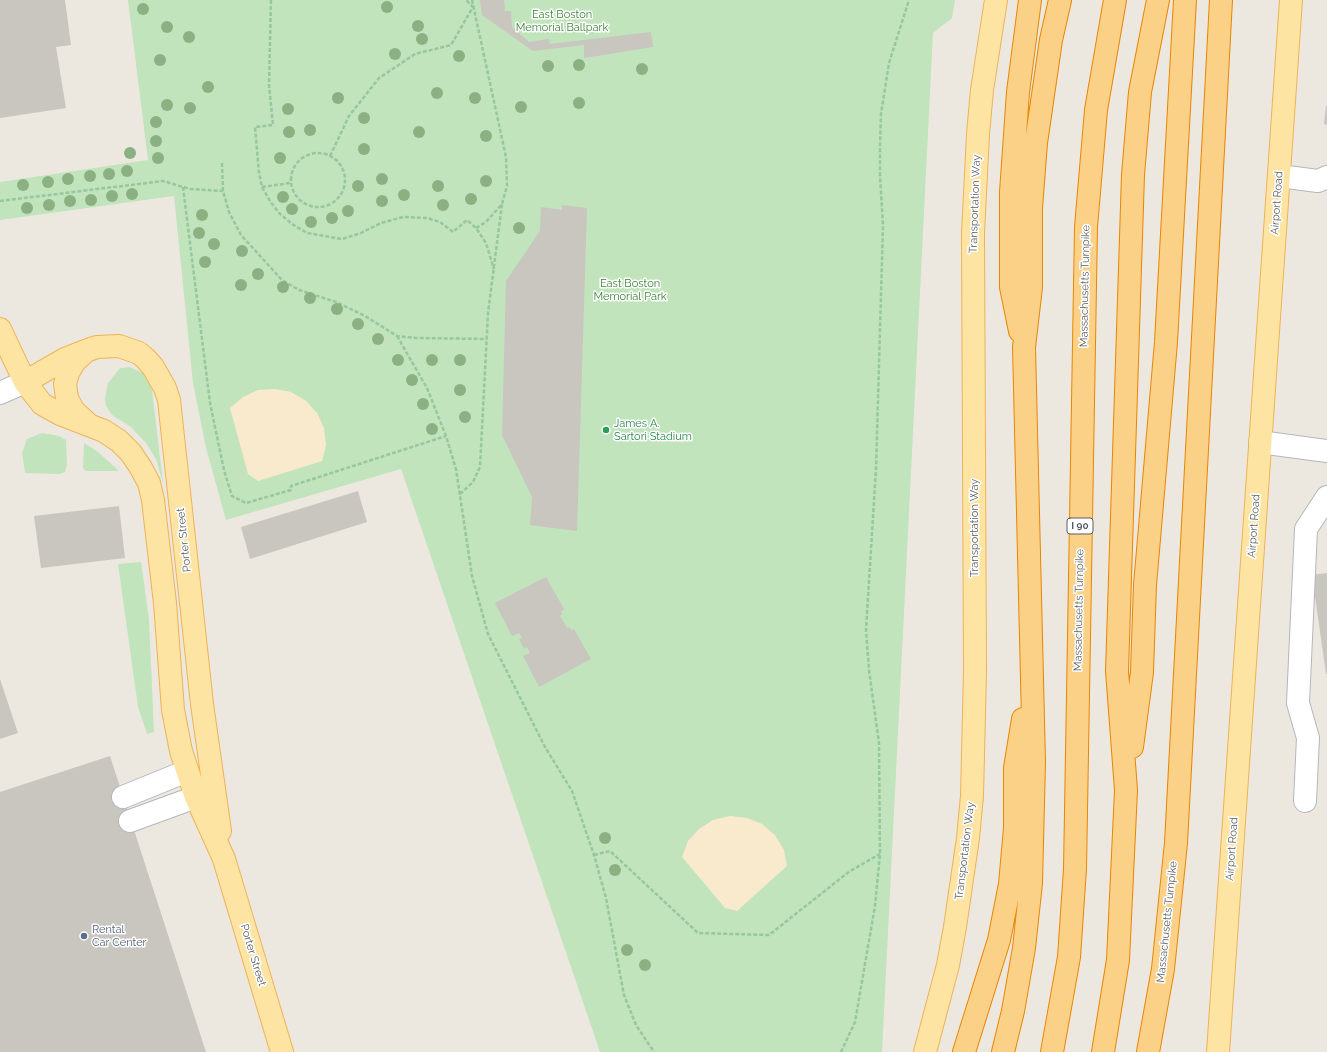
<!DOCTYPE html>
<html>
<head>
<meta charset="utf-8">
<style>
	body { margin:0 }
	canvas { display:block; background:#ece8e0 }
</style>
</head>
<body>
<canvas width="1327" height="1052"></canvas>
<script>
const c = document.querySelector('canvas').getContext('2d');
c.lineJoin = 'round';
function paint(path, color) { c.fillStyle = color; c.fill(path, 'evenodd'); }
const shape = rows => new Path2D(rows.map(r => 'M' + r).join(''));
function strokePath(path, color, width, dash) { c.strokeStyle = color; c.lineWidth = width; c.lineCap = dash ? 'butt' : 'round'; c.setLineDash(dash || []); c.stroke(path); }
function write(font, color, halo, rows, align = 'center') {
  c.font = font + ' Raleway,sans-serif'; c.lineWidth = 3; c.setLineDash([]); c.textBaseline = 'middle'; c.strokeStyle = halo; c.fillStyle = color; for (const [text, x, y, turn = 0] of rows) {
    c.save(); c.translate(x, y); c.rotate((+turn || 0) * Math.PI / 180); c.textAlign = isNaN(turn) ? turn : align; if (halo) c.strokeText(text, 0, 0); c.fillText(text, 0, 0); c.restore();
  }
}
const green = shape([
	[128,0,955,0,952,18,933,33,882,1052,600,1052,401,469,226,520,206,448,193,383,174,196,0,220,0,182,148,160],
	[130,367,143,373,152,390,163,483,156,459,146,443,131,427,112,415,106,406,105,398,108,383,120,368],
	[42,433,59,436,66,440,67,465,65,472,60,474,25,473,22,453,27,439],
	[84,443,98,452,119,471,86,471,83,468],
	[141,562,149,619,154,732,147,734,138,707,118,564]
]);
const sand = shape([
	[275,389,291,392,306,401,317,413,324,428,326,445,322,461,258,481,248,474,230,408,243,397,258,390],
	[730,816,747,818,762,824,775,835,784,850,787,866,737,911,725,908,682,857,688,841,699,829,713,820]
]);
const building = shape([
	[0,0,65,0,71,45,56,47,66,108,0,118],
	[480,0,504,0,505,11,511,11,512,27,529,42,549,39,550,44,651,32,653,47,584,58,584,45,533,51,482,15],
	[1326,106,1327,106,1327,125,1324,124],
	[562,205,587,208,577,531,530,525,532,497,502,435,506,281,540,231,541,207,562,210],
	[358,491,367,522,250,559,241,527],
	[119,506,125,558,41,568,34,516],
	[1327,573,1327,674,1326,674,1312,575],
	[546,577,564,609,561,612,562,614,560,616,567,628,569,627,571,630,574,629,591,659,539,687,523,656,530,653,527,647,524,649,519,639,522,638,519,633,512,636,495,603],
	[0,679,18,733,0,739],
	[110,756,206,1052,0,1052,0,792]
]);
const path = shape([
	[271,0,269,85,273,125,255,127,259,173,262,187,270,201,279,213,292,224,307,233,342,239,361,233,381,223,403,217,427,218,440,222,453,232,467,220,476,228,486,243,494,269],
	[472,0,506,157,507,186,502,204,486,222,476,228],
	'291 180a27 27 0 1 1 54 0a27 27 0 1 1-54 0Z',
	[330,156,349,116,379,78,415,54,451,45,473,7,466,0],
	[222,163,223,191,229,212,241,235,282,280,299,290,336,302,365,316,397,336,416,338,487,339],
	[183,187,210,403,224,470,232,496,246,503,291,490,291,486,446,436],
	[262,187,290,183],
	[0,201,163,181,190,189,223,191],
	[397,336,427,388,446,436,456,469,472,576,488,634,545,747,572,791,594,855,606,898,624,995,636,1025,654,1052],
	[460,494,473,482,480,467,488,313,502,204],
	[594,855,610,851,698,933,769,935,850,871,880,854],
	[841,1052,855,1022,875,906,880,854,879,743,869,670,866,630,876,469,883,225,880,176,880,146,881,114,889,63,909,0]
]);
const minor = shape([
	[1279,176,1318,181,1327,177],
	[0,393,25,382],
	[1260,442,1327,451],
	[123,797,187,771],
	[1305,801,1308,738,1298,703,1306,529,1327,497],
	[130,821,196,797]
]);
const major = shape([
	[0,329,25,382,42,404,60,414,104,431,119,441,131,453,141,468,149,483,153,500,165,603,173,710,181,751,196,797,224,859,282,1052],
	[85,352,75,361,68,373,65,384,67,398,73,410,87,423],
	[25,382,65,359,88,350,97,347,119,346,139,353,146,359,153,367,165,388,169,400,202,704,220,831],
	[925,1052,948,965,955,927,968,838,972,796,975,672,973,233,978,134,982,90,996,0],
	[1218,1052,1291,0]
]);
const highway = shape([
	[1020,331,1011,287,1011,192,1018,92,1030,0],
	[1132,747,1142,672,1145,585,1166,342,1185,0],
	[964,1052,999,940,1010,884,1015,828,1015,768,1023,719],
	[1003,1052,1013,1011,1024,948,1031,883,1034,762,1024,347,1031,287,1031,208,1036,143,1051,40,1060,0],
	[1052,1052,1069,957,1075,869,1086,227,1096,110,1115,0],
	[1103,1052,1118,960,1124,833,1126,790,1117,671,1133,175,1140,92,1158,0],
	[1148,1052,1163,969,1176,843,1221,0]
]);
const trees = [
	[387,7],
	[143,9],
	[418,26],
	[167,27],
	[189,37],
	[422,39],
	[395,54],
	[459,56],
	[160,60],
	[579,65],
	[548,66],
	[642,69],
	[208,87],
	[437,93],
	[338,98],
	[475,98],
	[579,103],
	[167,105],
	[521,107],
	[190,108],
	[288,109],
	[364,118],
	[156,122],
	[310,130],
	[289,132],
	[419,132],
	[486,136],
	[156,141],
	[364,149],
	[130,153],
	[158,158],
	[280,158],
	[127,171],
	[109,174],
	[90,176],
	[68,179],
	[382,179],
	[486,181],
	[48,182],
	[23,185],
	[358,186],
	[438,186],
	[132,194],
	[404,195],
	[112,196],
	[283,197],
	[471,199],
	[91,200],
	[70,201],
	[382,201],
	[49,205],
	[443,205],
	[27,208],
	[292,209],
	[348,211],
	[202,215],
	[332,218],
	[311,222],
	[519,228],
	[199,233],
	[214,244],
	[242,251],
	[205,262],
	[258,274],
	[241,285],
	[283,287],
	[310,298],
	[337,309],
	[358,324],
	[378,339],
	[398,360],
	[432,360],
	[460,360],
	[412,380],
	[460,390],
	[423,404],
	[465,417],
	[432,429],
	[605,838],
	[615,870],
	[627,950],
	[645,965]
];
const markers = [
	[606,430,4,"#2e9e5b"],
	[84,936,4,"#5c6f8a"]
];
const shields = [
	[1080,526,26]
];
const shieldNames = [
	["I 90",1080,526]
];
const parkNames = [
	["East Boston",562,15],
	["Memorial Ballpark",562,28],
	["East Boston",630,284],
	["Memorial Park",630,297]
];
const streetNames = [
	["Airport Road",1277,203,-86],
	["Transportation Way",975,204,-88],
	["Massachusetts Turnpike",1085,286,-89],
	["Airport Road",1254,526,-86],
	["Transportation Way",975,528,-90],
	["Porter Street",184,540,-96],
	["Massachusetts Turnpike",1079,610,-89],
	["Airport Road",1232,849,-86],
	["Transportation Way",965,851,-83],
	["Massachusetts Turnpike",1167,922,-84],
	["Porter Street",253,955,73]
];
const leisureNames = [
	["James A.",614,424],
	["Sartori Stadium",614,437]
];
const serviceNames = [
	["Rental",92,930],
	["Car Center",92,943]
];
paint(green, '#c1e4bc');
paint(sand, '#f9eace');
paint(building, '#c9c5bf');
strokePath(minor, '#b3b7bb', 24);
strokePath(major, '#efb256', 24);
strokePath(highway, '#e98603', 24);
strokePath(path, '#97c79f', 2.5, [4, 2]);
strokePath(minor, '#fff', 22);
strokePath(major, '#fee4a3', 22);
strokePath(highway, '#fbd087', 22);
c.fillStyle = '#8bb182';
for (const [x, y] of trees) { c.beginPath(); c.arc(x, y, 6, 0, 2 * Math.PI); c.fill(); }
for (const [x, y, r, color] of markers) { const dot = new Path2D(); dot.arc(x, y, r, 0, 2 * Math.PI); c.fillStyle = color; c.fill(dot); strokePath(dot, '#fff', 1.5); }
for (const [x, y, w] of shields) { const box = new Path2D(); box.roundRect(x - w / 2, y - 8, w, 16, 3); c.fillStyle = '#fff'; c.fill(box); strokePath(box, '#595d61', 1); }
write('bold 10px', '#595d61', null, shieldNames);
write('11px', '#3b8435', '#fff', parkNames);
write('11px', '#595d61', '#fff', streetNames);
write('11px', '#27864d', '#fff', leisureNames, 'left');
write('11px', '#4e5e75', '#fff', serviceNames, 'left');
</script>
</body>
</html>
